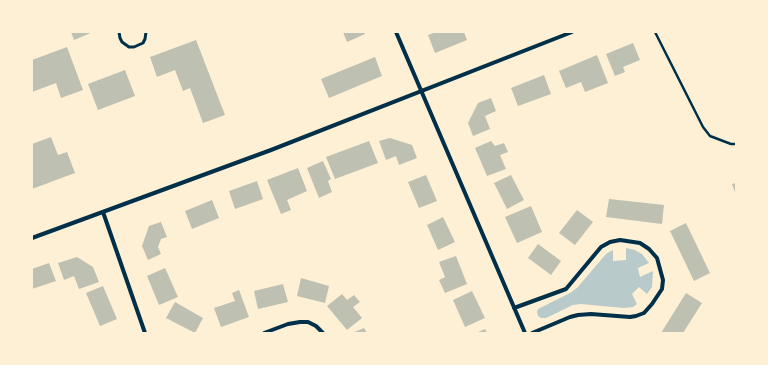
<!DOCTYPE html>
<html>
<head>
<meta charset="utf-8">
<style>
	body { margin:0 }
	#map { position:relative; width:768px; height:365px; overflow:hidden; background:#fdf0d5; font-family:"Nunito Sans",sans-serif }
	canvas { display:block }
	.frame { position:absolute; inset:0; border:33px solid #fdf0d5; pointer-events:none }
</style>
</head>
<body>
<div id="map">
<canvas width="768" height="365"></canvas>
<div class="frame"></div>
</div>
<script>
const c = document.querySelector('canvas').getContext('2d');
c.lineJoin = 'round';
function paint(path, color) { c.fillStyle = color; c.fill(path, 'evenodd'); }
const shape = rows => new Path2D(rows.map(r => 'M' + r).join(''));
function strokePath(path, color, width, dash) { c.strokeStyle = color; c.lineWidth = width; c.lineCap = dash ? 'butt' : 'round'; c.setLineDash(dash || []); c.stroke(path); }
const green = shape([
	[626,248,635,250,642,254,649,263,638,268,640,277,653,271,652,287,647,294,639,287,632,294,637,304,633,307,624,308,581,304,573,305,546,318,541,318,538,316,537,312,538,309,570,293,577,288,606,254,613,250,613,261,626,260]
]);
const building = shape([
	[71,32,93,32,74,40],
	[343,32,364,32,365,34,347,42],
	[436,32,464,32,467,40,435,53,428,35],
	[196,40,225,115,203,123,190,88,183,91,175,70,157,77,150,57],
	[633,43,640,60,623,67,625,72,615,76,606,54],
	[67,47,83,90,61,98,56,83,32,92,32,60],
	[597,55,608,83,585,92,581,82,566,88,559,71],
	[375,57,382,76,329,98,321,79],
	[125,70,135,96,98,110,88,84],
	[544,75,551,94,518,106,511,88],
	[491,98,496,111,485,116,490,129,473,136,468,123,478,103],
	[51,137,58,155,67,152,75,173,32,189,32,144],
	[390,138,412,145,417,158,399,165,396,156,386,160,379,141],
	[369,141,378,163,335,179,326,157],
	[491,141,495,146,504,143,508,152,500,155,506,169,487,176,475,148],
	[323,161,331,179,328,181,332,192,319,198,307,168],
	[298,168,307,191,287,200,291,210,281,214,267,180],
	[426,175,437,201,419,208,408,182],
	[511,175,524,200,507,209,494,183],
	[257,181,263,199,235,209,229,191],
	[736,183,736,195,732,184],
	[609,199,664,205,662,224,606,217],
	[212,200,219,218,192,229,185,211],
	[531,206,542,232,517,243,505,217],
	[577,210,593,222,575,245,559,233],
	[443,217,455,242,438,250,427,225],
	[161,222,167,237,161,239,158,247,161,254,148,260,142,246,149,226],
	[686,223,710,273,694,281,670,231],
	[538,244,561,261,551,275,528,258],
	[456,256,467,284,445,293,439,280,445,277,439,262],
	[77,257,93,267,99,282,79,289,74,276,64,280,58,263],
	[49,263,56,281,32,289,32,269],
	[165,268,178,297,159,305,147,276],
	[301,278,329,286,325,303,297,296],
	[283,284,288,302,258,309,254,291],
	[103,286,117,319,100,326,86,293],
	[239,290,249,317,221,327,214,308,235,301,232,293],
	[472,291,485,318,465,327,453,300],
	[686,293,702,303,683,333,661,333],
	[342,294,347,300,354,295,360,302,353,307,362,318,347,330,327,306],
	[175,302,203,318,195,333,166,318],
	[364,328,367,333,352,333],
	[485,329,487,333,476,333]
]);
const path = shape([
	[655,32,703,127,710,136,731,144,736,144]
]);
const service = shape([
	[119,32,120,38,122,42,129,47,134,47,143,43,145,39,146,32]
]);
const minor = shape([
	[396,32,525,333],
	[103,212,145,333],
	[32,238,271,150,572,32],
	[514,308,566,289,601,247,610,242,620,240,640,243,649,249,657,258,663,280,662,289,652,304,644,313,636,316,630,317,591,314,578,315,570,317,532,333],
	[264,333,288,324,300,322,308,322,316,326,323,333]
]);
paint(green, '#b9caca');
paint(building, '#bec0b2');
strokePath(path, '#003049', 2.5);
strokePath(service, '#003049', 3);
strokePath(minor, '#003049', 4);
</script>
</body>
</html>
